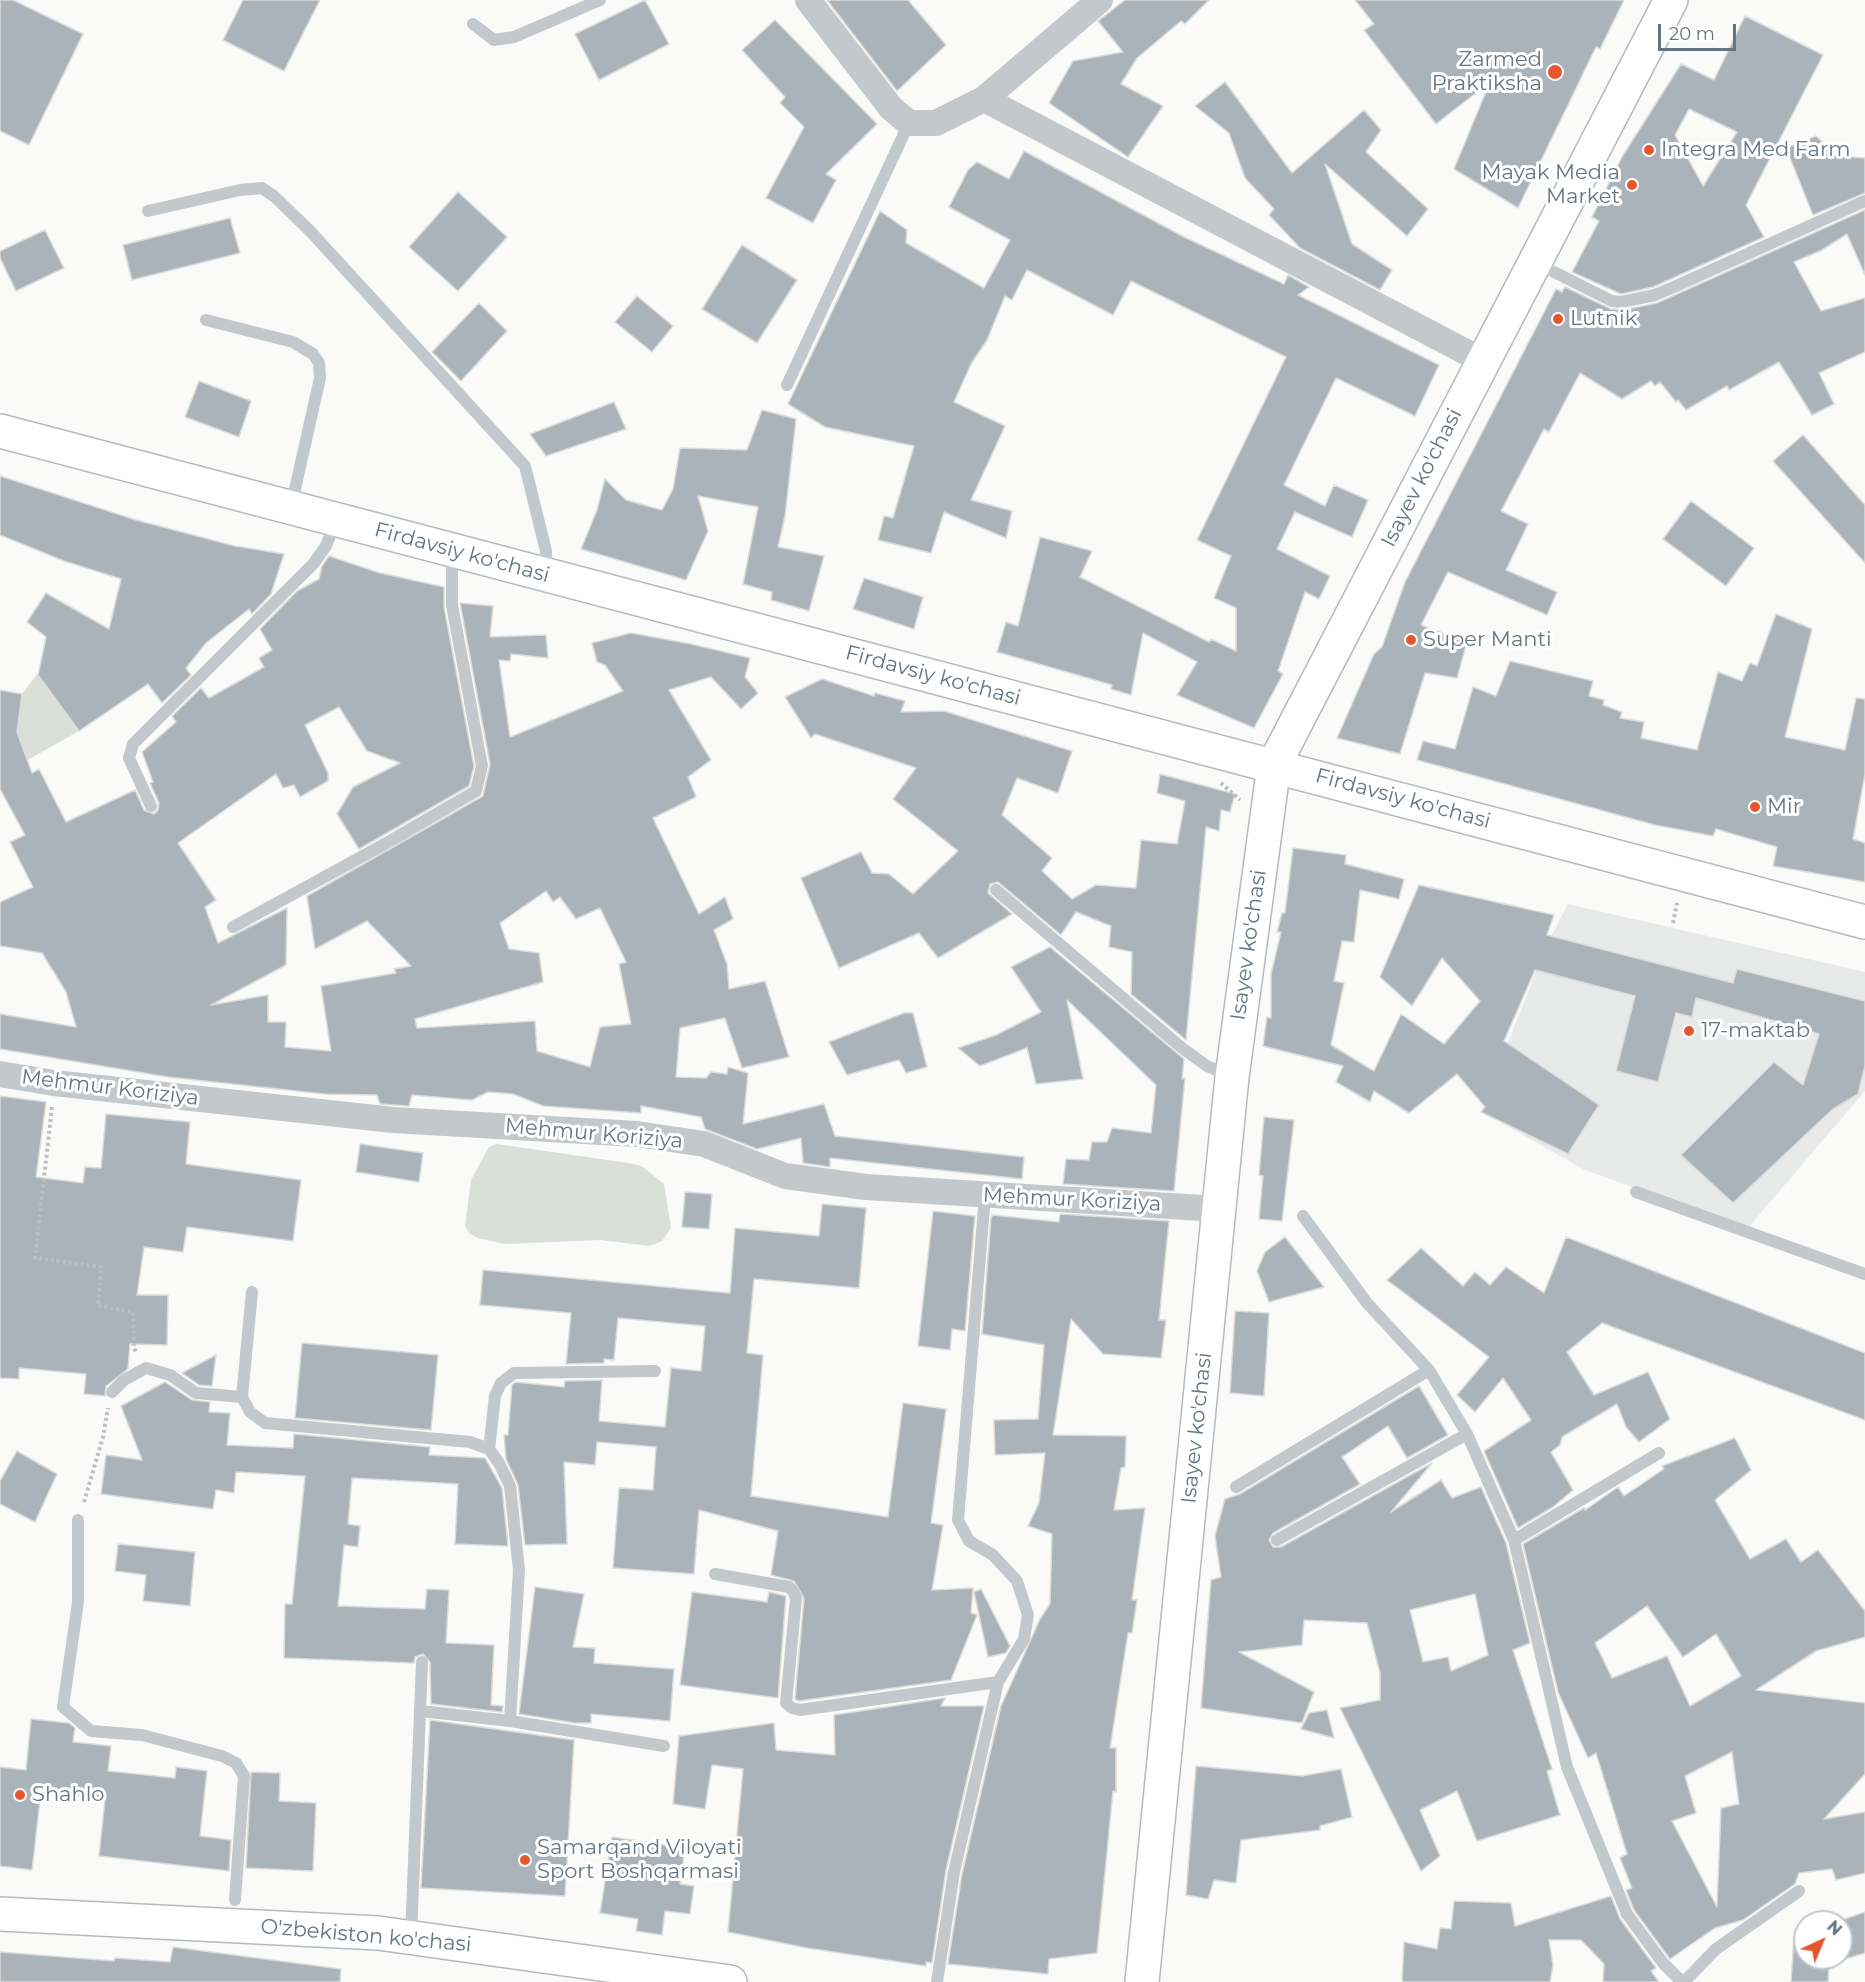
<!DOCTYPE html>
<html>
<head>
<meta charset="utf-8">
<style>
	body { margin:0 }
	#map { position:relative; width:1865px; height:1982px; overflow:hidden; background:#fafaf8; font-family:Montserrat,sans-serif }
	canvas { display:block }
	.north { position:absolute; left:1793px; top:1910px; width:60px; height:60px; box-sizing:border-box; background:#fff; border:2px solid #c1c8cd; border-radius:50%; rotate:44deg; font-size:16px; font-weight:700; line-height:24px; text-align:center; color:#657683 }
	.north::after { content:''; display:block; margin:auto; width:21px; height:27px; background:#e4572e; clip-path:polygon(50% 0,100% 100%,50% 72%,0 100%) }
	.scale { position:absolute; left:1658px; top:24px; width:78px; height:27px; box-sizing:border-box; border:3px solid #657683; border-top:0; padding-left:8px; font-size:18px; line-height:21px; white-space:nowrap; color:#657683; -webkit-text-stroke:4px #fff; paint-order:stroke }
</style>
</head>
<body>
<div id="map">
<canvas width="1865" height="1982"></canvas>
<div class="north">N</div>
<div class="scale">20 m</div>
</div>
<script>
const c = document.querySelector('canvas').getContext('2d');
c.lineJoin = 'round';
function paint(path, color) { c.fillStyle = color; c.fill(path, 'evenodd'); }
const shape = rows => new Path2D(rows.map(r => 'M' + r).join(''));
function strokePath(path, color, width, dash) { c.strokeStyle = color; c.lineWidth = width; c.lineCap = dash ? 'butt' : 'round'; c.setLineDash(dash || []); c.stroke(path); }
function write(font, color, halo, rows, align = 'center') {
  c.font = font + ' Montserrat,sans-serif'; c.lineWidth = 6; c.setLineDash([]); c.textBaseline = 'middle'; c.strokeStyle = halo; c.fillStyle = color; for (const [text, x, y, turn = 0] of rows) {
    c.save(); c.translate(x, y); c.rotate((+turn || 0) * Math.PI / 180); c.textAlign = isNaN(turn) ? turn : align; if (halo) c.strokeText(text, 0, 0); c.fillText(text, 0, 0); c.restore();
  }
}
const built = shape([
	[1568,904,1865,972,1865,1091,1747,1229,1583,1169,1481,1111,1546,946]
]);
const green = shape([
	[39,672,79,731,26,761,17,733,22,694],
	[497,1144,635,1164,643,1167,664,1184,671,1228,662,1241,649,1246,600,1240,505,1244,478,1238,470,1234,465,1226,471,1180,489,1147]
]);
const building = shape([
	[0,0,13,0,83,34,29,145,0,131,0,0],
	[243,0,320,0,284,71,223,40,243,0],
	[645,0,669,44,599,80,575,34,645,0],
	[827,0,908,0,946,45,897,91,827,0],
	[1125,0,1209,0,1185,24,1181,21,1137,58,1121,84,1163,106,1128,157,1049,103,1073,61,1123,52,1098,21,1125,0],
	[1355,0,1624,0,1600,49,1596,47,1518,208,1454,169,1490,82,1436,124,1364,30,1374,24,1355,0],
	[1745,16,1823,55,1746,205,1764,237,1653,287,1621,294,1572,272,1599,221,1592,217,1622,157,1681,64,1714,80,1745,16],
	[1689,109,1737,132,1703,186,1675,135,1689,109],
	[775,20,877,124,826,174,836,180,813,223,766,198,804,127,780,103,785,97,742,50,775,20],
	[1225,82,1292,173,1364,110,1381,130,1366,152,1428,209,1407,236,1325,164,1352,244,1392,270,1380,290,1300,248,1269,215,1274,209,1245,178,1229,133,1195,106,1225,82],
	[1816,136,1837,156,1865,158,1865,193,1813,215,1786,148,1816,136],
	[1024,151,1184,237,1284,284,1288,275,1309,287,1298,295,1439,365,1415,416,1336,378,1284,485,1325,506,1334,485,1368,500,1352,537,1295,512,1277,549,1330,576,1319,599,1305,592,1278,671,1283,674,1254,728,1177,695,1197,662,1143,633,1131,695,1111,689,1112,685,997,652,1006,622,1018,626,1040,537,1092,551,1080,577,1209,642,1211,639,1236,651,1236,608,1214,598,1231,556,1197,540,1286,357,1131,281,1113,315,1027,270,1012,300,1005,296,987,340,971,364,954,402,1005,426,971,500,1012,511,1006,538,944,512,931,553,878,540,884,516,893,518,914,446,825,427,788,404,880,211,907,230,906,243,984,288,1010,240,949,207,968,170,977,162,1009,179,1024,151],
	[458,192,507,237,458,291,409,247,458,192],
	[1865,210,1865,275,1847,234,1822,250,1794,262,1821,311,1865,298,1865,352,1819,373,1834,404,1812,415,1779,362,1729,390,1727,386,1686,410,1678,400,1676,402,1660,382,1655,386,1651,381,1622,399,1580,373,1549,432,1544,429,1501,511,1528,524,1506,570,1557,592,1547,615,1448,572,1421,625,1467,642,1457,678,1425,673,1400,754,1337,738,1374,654,1382,647,1405,582,1556,289,1562,292,1565,287,1611,309,1623,310,1657,303,1865,210],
	[230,218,240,253,132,280,123,245,230,218],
	[45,230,64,268,16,291,0,258,0,251,45,230],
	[742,245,797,280,757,343,702,309,742,245],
	[637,296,673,326,652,352,615,322,637,296],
	[479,303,507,331,461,381,432,352,479,303],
	[199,381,251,401,239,437,185,417,199,381],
	[614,402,626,429,546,456,530,434,614,402],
	[762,410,796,419,785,516,778,547,824,556,809,611,771,600,772,592,743,584,758,507,698,496,708,531,686,580,581,549,597,510,605,479,626,500,662,510,673,489,680,448,747,450,762,410],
	[1803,435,1865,505,1865,563,1773,461,1803,435],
	[0,476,136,520,235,546,284,554,271,594,252,614,249,609,206,643,186,668,191,675,162,703,148,684,79,731,38,675,46,637,27,622,46,593,109,629,121,579,64,561,0,535,0,476],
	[1691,501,1754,548,1726,586,1663,539,1691,501],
	[329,556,380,573,444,587,444,607,474,766,469,786,359,849,337,814,353,787,400,763,367,751,339,707,305,725,328,773,328,781,300,797,294,785,283,788,276,774,178,843,216,900,205,907,218,943,287,908,286,965,211,1005,268,995,268,1022,286,1022,285,1047,331,1051,321,986,396,973,394,969,411,966,367,921,315,949,307,896,483,796,490,764,460,603,493,606,490,637,546,635,548,658,511,654,510,661,499,660,510,737,623,691,605,665,597,662,592,643,631,633,691,644,750,658,745,677,758,693,741,709,711,677,669,690,711,760,688,777,696,797,653,818,699,914,725,897,733,919,714,930,727,964,729,989,765,981,789,1057,742,1068,725,1018,680,1028,676,1077,706,1078,711,1072,727,1074,728,1067,748,1073,743,1124,824,1104,835,1136,1024,1157,1022,1179,830,1158,830,1167,803,1163,801,1138,757,1149,705,1129,701,1117,641,1106,641,1113,543,1106,513,1094,488,1092,472,1100,412,1095,409,1106,394,1105,380,1104,377,1095,324,1094,168,1077,0,1049,0,1014,76,1027,66,992,42,953,0,946,0,902,33,887,10,842,25,835,0,789,0,690,22,694,17,732,32,773,39,769,66,822,135,790,144,810,154,814,158,810,159,803,150,783,153,782,142,752,176,722,172,716,201,688,209,698,264,667,259,658,272,650,260,629,297,591,319,579,322,566,329,556],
	[546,891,553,902,560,897,576,919,600,908,626,962,619,964,631,1024,600,1027,590,1067,537,1051,535,1021,417,1028,415,1019,543,982,539,953,509,949,500,923,546,891],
	[864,578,923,597,914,629,853,609,864,578],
	[1776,614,1812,629,1785,737,1845,750,1856,698,1865,699,1865,774,1853,839,1865,843,1865,882,1773,866,1777,847,1716,829,1713,836,1655,825,1417,760,1423,741,1455,749,1473,687,1496,696,1510,661,1593,681,1589,696,1604,700,1603,705,1622,712,1620,718,1644,722,1641,738,1697,750,1718,672,1742,681,1750,663,1757,666,1776,614],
	[822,679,874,696,875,693,905,701,901,712,944,711,1072,751,1058,793,1017,778,1002,815,1052,858,1042,871,1072,899,1096,885,1136,888,1141,840,1177,844,1185,801,1157,793,1160,774,1235,794,1230,812,1221,810,1219,831,1206,827,1186,1040,1131,994,1132,952,1109,947,1111,926,1076,912,1061,935,998,882,990,884,988,893,1012,914,938,958,919,933,839,968,801,878,861,852,872,873,889,874,913,894,958,851,893,799,916,768,815,734,811,738,785,697,822,679],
	[1293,848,1346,855,1345,864,1404,879,1399,899,1360,890,1354,942,1342,941,1334,981,1344,983,1331,1045,1374,1071,1401,1014,1444,1044,1480,1001,1442,958,1412,1006,1380,977,1419,885,1554,915,1547,935,1733,983,1737,969,1865,1001,1865,1066,1858,1094,1833,1109,1733,1203,1681,1155,1774,1062,1803,1085,1819,1034,1696,998,1692,1017,1676,1013,1658,1082,1616,1071,1635,996,1535,970,1504,1041,1599,1105,1568,1154,1481,1112,1485,1107,1457,1074,1409,1113,1374,1091,1370,1102,1336,1082,1343,1066,1263,1046,1267,1017,1271,1018,1271,974,1281,932,1277,932,1282,913,1285,913,1293,848],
	[1050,947,1184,1059,1182,1079,1185,1078,1174,1191,1063,1184,1066,1159,1089,1160,1092,1142,1107,1142,1112,1128,1151,1133,1156,1085,1067,1000,1083,1079,1036,1084,1027,1048,980,1066,958,1048,996,1035,1041,1012,1011,967,1050,947],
	[904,1013,913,1013,927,1067,906,1073,899,1060,847,1075,829,1042,904,1013],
	[0,1096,46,1102,36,1177,83,1183,85,1167,101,1168,106,1114,190,1122,186,1164,301,1180,293,1241,187,1227,183,1252,144,1247,137,1295,168,1295,167,1345,130,1344,128,1369,106,1386,105,1396,84,1394,86,1374,19,1368,19,1379,0,1378,0,1096],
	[1264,1117,1294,1120,1282,1221,1259,1219,1263,1176,1259,1175,1264,1117],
	[360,1144,423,1153,419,1182,356,1172,360,1144],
	[685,1192,712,1194,709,1229,682,1227,685,1192],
	[822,1204,866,1208,859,1288,754,1279,747,1353,763,1355,751,1496,888,1517,903,1403,946,1409,931,1523,943,1525,932,1590,973,1588,971,1613,977,1615,951,1680,799,1701,795,1699,804,1598,794,1581,771,1575,778,1531,699,1510,694,1574,613,1568,619,1488,653,1490,656,1447,597,1442,595,1465,564,1462,567,1544,525,1545,518,1485,506,1459,504,1435,508,1435,512,1385,515,1382,564,1387,565,1381,602,1380,599,1421,665,1427,671,1368,701,1371,705,1326,618,1318,614,1360,604,1359,604,1363,566,1364,571,1313,480,1305,483,1270,730,1293,735,1228,819,1236,822,1204],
	[933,1211,975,1216,965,1331,952,1329,950,1350,918,1346,933,1211],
	[1060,1214,1169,1221,1159,1320,1166,1320,1161,1358,1103,1354,1071,1319,1053,1435,1126,1436,1125,1467,1121,1468,1114,1510,1145,1508,1132,1600,1137,1600,1132,1633,1128,1633,1110,1748,1116,1748,1116,1792,1113,1791,1097,1953,1049,1959,1048,1974,948,1964,962,1874,1001,1706,1040,1619,1050,1604,1052,1534,1028,1526,1039,1503,1045,1453,995,1455,994,1420,1038,1419,1044,1345,982,1334,991,1218,993,1215,1059,1222,1060,1214],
	[1285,1237,1324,1287,1269,1302,1257,1271,1265,1252,1285,1237],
	[1566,1237,1865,1353,1865,1420,1602,1323,1567,1352,1594,1395,1648,1372,1670,1419,1639,1442,1626,1427,1617,1404,1562,1437,1560,1445,1551,1452,1573,1490,1553,1507,1518,1528,1484,1451,1531,1420,1503,1378,1475,1412,1457,1395,1489,1357,1387,1280,1421,1248,1463,1286,1475,1272,1490,1285,1506,1267,1544,1293,1566,1237],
	[1235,1311,1269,1313,1264,1396,1230,1393,1235,1311],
	[302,1343,438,1355,431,1430,295,1418,302,1343],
	[216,1355,212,1386,199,1385,182,1373,216,1355],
	[165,1382,192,1400,210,1402,209,1412,230,1413,227,1445,293,1448,294,1434,430,1447,429,1455,485,1458,502,1488,508,1546,455,1544,458,1484,352,1478,348,1524,360,1526,358,1547,344,1545,338,1606,425,1609,427,1589,449,1590,446,1643,494,1645,491,1705,503,1706,502,1712,431,1704,430,1662,423,1654,415,1657,414,1663,284,1658,285,1604,292,1604,305,1476,236,1472,234,1493,216,1490,213,1509,101,1494,106,1455,142,1460,121,1406,165,1382],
	[1419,1386,1448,1435,1407,1458,1388,1426,1342,1457,1360,1484,1273,1533,1269,1540,1273,1547,1281,1547,1432,1463,1391,1512,1441,1480,1452,1498,1481,1487,1506,1543,1530,1643,1513,1650,1552,1769,1547,1771,1560,1815,1477,1841,1457,1791,1420,1810,1440,1856,1421,1871,1340,1708,1380,1700,1380,1673,1367,1623,1304,1620,1302,1645,1239,1652,1314,1692,1302,1723,1201,1708,1211,1580,1221,1577,1215,1536,1225,1499,1240,1494,1419,1386],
	[1475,1594,1488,1655,1451,1671,1448,1657,1423,1662,1410,1610,1475,1594],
	[1735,1438,1751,1470,1715,1500,1750,1559,1786,1539,1801,1562,1818,1550,1865,1611,1865,1637,1816,1651,1756,1690,1865,1703,1865,1774,1824,1819,1865,1812,1865,1873,1836,1880,1832,1869,1799,1873,1795,1884,1743,1920,1715,1928,1670,1959,1634,1910,1626,1890,1632,1888,1620,1858,1627,1854,1596,1753,1588,1758,1558,1692,1523,1544,1584,1508,1585,1510,1618,1487,1624,1496,1664,1469,1662,1466,1735,1438],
	[1647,1606,1683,1657,1716,1634,1741,1676,1690,1706,1667,1656,1612,1678,1595,1643,1647,1606],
	[1732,1752,1739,1804,1721,1808,1717,1907,1672,1821,1696,1813,1685,1776,1732,1752],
	[17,1451,57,1474,35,1522,0,1504,0,1481,17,1451],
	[118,1544,195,1552,190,1606,143,1601,146,1575,115,1571,118,1544],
	[535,1587,584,1594,573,1647,595,1648,594,1663,674,1669,670,1721,591,1714,591,1723,575,1723,519,1714,535,1587],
	[981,1589,1010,1646,1006,1653,988,1657,974,1592,981,1589],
	[692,1592,767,1602,769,1592,786,1596,778,1698,680,1685,692,1592],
	[945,1698,941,1706,984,1706,946,1870,932,1963,926,1962,926,1966,807,1948,728,1932,743,1769,712,1765,705,1809,673,1804,679,1736,774,1723,776,1750,835,1755,834,1715,945,1698],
	[1327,1710,1334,1738,1301,1729,1309,1713,1327,1710],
	[31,1719,69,1723,75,1728,73,1742,111,1746,108,1771,175,1778,176,1767,207,1771,200,1836,231,1840,229,1871,99,1856,105,1799,41,1792,32,1870,0,1866,0,1767,26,1770,31,1719],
	[430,1720,574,1740,565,1896,421,1888,430,1720],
	[1196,1766,1302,1776,1341,1769,1352,1817,1320,1826,1320,1830,1241,1840,1236,1883,1214,1880,1208,1899,1186,1895,1196,1766],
	[251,1772,280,1773,279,1801,316,1803,313,1871,246,1868,251,1772],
	[612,1837,685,1848,680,1884,694,1886,690,1914,665,1911,662,1935,636,1931,638,1919,600,1913,612,1837],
	[1611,1896,1620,1919,1656,1968,1651,1971,1659,1982,1603,1982,1604,1964,1581,1940,1549,1940,1553,1965,1550,1982,1402,1982,1404,1942,1437,1949,1440,1928,1451,1929,1454,1901,1511,1903,1515,1926,1611,1896],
	[1865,1912,1865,1953,1829,1964,1828,1982,1791,1982,1794,1937,1805,1933,1805,1958,1841,1958,1841,1922,1836,1922,1865,1912],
	[173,1947,341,1969,340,1982,0,1982,0,1952,114,1961,115,1958,170,1962,173,1947]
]);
const path = shape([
	[1221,783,1240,800],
	[1673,923,1677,903],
	[52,1107,35,1258,101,1267,98,1306,133,1312,134,1348,136,1352],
	[84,1502,103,1437,108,1408]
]);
const service = shape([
	[473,24,494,40,514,37,600,0],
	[148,211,240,190,262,188,275,197,311,232,525,466,546,551,545,574],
	[1536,263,1612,301,1621,302,1655,295,1676,286,1865,201],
	[206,320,293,342,313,354,319,363,320,378,291,507],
	[787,385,909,123],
	[151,806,129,758,133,744,314,563,326,546,336,521],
	[996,890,1182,1048,1207,1066,1231,1076],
	[233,927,383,845,476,791,482,766,452,605,452,551],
	[1636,1192,1865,1274],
	[1303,1216,1367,1303,1429,1370,1467,1434,1514,1540,1567,1767,1627,1914,1663,1963,1682,1982],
	[252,1292,242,1397,250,1412,265,1423,470,1442,489,1449,499,1463,510,1486,519,1570,510,1721],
	[112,1392,124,1380,146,1368,170,1375,196,1393,242,1397],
	[489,1449,495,1396,501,1383,514,1373,655,1371],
	[1236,1487,1429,1370],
	[78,1520,78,1602,63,1707,91,1731,142,1735,222,1756,236,1763,244,1776,235,1900],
	[1277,1540,1467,1434],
	[1514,1540,1659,1453],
	[715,1574,789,1587,793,1591,796,1598,786,1703,792,1708,800,1710,998,1682],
	[421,1711,510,1721,664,1746],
	[411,1936,422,1662],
	[937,1982,954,1872,998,1682,1024,1639,1028,1615,1017,1581,993,1555,969,1541,958,1520,985,1196],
	[1684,1982,1716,1949,1799,1891]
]);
const minor = shape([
	[808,0,891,108,909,123,936,123,984,99,1100,0],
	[984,99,1483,361],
	[0,1074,54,1083,393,1120,637,1134,704,1144,785,1176,866,1187,1218,1209]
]);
const secondary = shape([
	[0,431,1865,922],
	[0,1914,378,1933,730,1982],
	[1142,1982,1232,1077,1274,765,1671,0]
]);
const markers = [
	[1555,72,8,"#e4572e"],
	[1649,150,6,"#e4572e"],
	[1632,185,6,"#e4572e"],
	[1558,319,6,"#e4572e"],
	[1411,640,6,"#e4572e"],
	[1755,807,6,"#e4572e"],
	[1689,1031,6,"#e4572e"],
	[20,1795,6,"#e4572e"],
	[525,1860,6,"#e4572e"]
];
const poiNames = [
	["Zarmed",1542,60,"right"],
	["Praktiksha",1542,84,"right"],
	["Integra Med Farm",1661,150],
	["Mayak Media",1620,173,"right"],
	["Market",1620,197,"right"],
	["Lutnik",1570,319],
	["Super Manti",1423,640],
	["Mir",1767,807],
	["17-maktab",1701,1031],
	["Shahlo",32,1795],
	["Samarqand Viloyati",537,1848],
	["Sport Boshqarmasi",537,1872]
];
const streetNames = [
	["Isayev ko'chasi",1422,478,-63],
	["Firdavsiy ko'chasi",462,553,15],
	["Firdavsiy ko'chasi",933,676,15],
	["Firdavsiy ko'chasi",1403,799,15],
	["Isayev ko'chasi",1249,945,-82],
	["Mehmur Koriziya",110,1088,7],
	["Mehmur Koriziya",594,1134,5],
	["Mehmur Koriziya",1072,1200,3],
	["Isayev ko'chasi",1197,1428,-84],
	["O'zbekiston ko'chasi",366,1936,5]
];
paint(built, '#e8e9e9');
paint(green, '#dadfd7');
paint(building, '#aab3b9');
strokePath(building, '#dcdcda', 1.5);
strokePath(secondary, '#b3babf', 36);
strokePath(path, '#bbbfc2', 4, [3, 3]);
strokePath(service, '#c3c8cc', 12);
strokePath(minor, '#c3c8cc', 26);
strokePath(secondary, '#fff', 33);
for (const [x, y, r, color] of markers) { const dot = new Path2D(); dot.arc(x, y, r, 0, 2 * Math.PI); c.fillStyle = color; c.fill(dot); strokePath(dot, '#fff', 2); }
write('21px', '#657683', '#fff', poiNames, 'left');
write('21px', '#657683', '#fff', streetNames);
</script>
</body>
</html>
